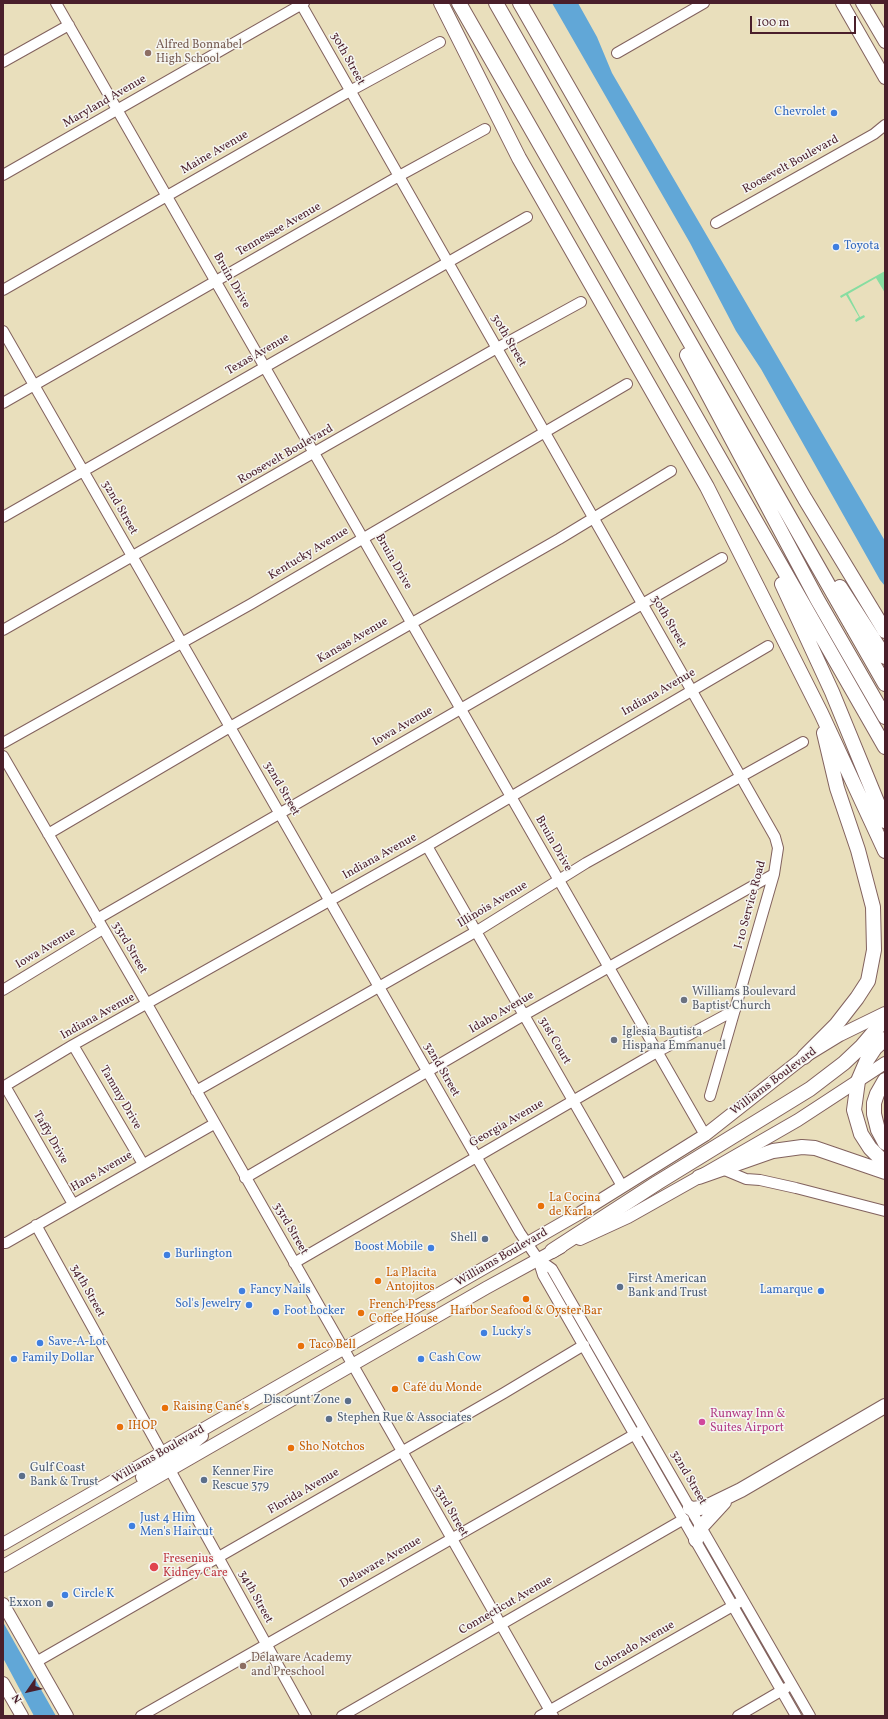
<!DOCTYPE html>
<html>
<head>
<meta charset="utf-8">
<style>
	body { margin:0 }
	#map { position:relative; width:888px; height:1719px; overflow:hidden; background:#e9dfbc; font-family:Vollkorn,serif }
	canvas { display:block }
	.frame { position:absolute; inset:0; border:4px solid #4a1f2b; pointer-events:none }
	.north { position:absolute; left:8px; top:1671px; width:40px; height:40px; -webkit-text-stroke:3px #f6f6f2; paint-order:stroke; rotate:236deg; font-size:11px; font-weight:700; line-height:16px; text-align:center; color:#4a1f2b }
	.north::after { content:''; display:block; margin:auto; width:14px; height:18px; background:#4a1f2b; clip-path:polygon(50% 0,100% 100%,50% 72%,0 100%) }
	.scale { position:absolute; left:750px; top:16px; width:106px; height:18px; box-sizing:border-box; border:2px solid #4a1f2b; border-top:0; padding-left:5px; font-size:12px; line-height:14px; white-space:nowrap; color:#4a1f2b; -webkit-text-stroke:3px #f6f6f2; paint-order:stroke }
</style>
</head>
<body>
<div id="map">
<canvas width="888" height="1719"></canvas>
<div class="frame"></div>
<div class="north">N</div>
<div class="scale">100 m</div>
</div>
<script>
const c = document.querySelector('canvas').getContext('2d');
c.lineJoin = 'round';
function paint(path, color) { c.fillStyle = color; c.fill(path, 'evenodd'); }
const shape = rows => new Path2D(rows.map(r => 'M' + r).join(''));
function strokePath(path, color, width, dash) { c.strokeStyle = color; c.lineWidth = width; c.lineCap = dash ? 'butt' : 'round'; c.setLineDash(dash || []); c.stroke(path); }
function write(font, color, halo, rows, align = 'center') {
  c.font = font + ' Vollkorn,serif'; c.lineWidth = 3; c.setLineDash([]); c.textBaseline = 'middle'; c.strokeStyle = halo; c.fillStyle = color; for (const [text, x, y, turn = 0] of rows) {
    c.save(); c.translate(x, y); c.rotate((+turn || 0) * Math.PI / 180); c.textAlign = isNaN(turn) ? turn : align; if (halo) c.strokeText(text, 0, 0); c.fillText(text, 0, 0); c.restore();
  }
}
const green = shape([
	[885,271,885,293,876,278,848,294,860,317,864,315,865,317,856,322,855,320,859,317,846,295,841,298,840,296]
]);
const water = shape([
	[552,3,578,3,597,37,612,73,885,541,885,586,880,580,761,369,736,331,690,243],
	[3,1622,56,1716,34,1716,3,1658]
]);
const minor = shape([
	[56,3,705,1135],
	[301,4,775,837,778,848,774,874,710,1096],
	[617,53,704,3],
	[3,62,69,25],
	[3,175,304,3],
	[716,223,874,134,885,125],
	[3,290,350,91,440,42],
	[3,331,520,1233,538,1259,552,1269,810,1716],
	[3,403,399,176,485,129],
	[3,517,527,217],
	[3,630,497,348,581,302],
	[3,743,251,604,627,384],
	[3,756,147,1004,553,1716],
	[48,834,230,727,559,539,671,471],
	[427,846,622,1186],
	[97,919,722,558],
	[3,990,103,929],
	[73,1045,143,1164],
	[5,1086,73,1204],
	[3,1087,73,1045,427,846,768,646],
	[196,1091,477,931,586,863,803,742],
	[722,1169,746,1179,760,1180,796,1188,885,1211],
	[245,1178,524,1015,774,874],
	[36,1225,162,1453],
	[3,1243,6,1243,214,1124],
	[538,1259,543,1275,796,1716],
	[294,1263,657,1052,735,1010],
	[170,1470,306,1716],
	[36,1662,504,1393,584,1345],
	[141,1716,644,1429],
	[342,1716,684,1519],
	[540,1716,738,1603],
	[738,1716,786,1688]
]);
const major = shape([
	[842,3,885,78],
	[862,3,885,42],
	[580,1239,628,1217,699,1177,798,1120,885,1063],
	[172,1461,202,1436],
	[142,1477,164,1462,164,1456,162,1453],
	[3,1544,580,1213,705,1135,804,1057,840,1035,885,1013],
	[3,1566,486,1288,561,1247],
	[3,1604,67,1716],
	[3,1683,22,1716]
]);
const highway = shape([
	[441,3,519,158,707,487,821,713,885,851],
	[459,3,885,747],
	[496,3,885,684],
	[520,3,805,499,885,631],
	[687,355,817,599,885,717],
	[782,584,832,692,885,821],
	[840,587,885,657],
	[885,1039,875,1048,867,1060,858,1081,854,1110,861,1134,870,1148,885,1163],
	[804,1057,836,1025,857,998,868,981,874,950,873,907,858,850,837,788,824,733],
	[885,1080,877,1094,874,1103,874,1114,878,1130,885,1143],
	[699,1177,773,1151,802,1147,815,1148,885,1172],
	[552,1251,657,1183,810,1089,844,1063,862,1046,885,1019],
	[690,1508,693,1509,706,1507,741,1490,885,1406],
	[696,1540,701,1527,724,1502]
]);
const markers = [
	[148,53,4,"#8d6e63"],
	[834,113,4,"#3f7fe0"],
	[836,247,4,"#3f7fe0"],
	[684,1000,4,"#6b7280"],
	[614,1040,4,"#6b7280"],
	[541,1206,4,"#e8710a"],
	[485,1239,4,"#5c6f8a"],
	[431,1248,4,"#3f7fe0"],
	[167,1255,4,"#3f7fe0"],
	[378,1281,4,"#e8710a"],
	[620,1287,4,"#5c6f8a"],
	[242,1291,4,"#3f7fe0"],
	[821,1291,4,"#3f7fe0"],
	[526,1299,4,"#e8710a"],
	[249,1305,4,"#3f7fe0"],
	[276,1312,4,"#3f7fe0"],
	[361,1313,4,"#e8710a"],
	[484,1333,4,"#3f7fe0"],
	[40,1343,4,"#3f7fe0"],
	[301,1346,4,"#e8710a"],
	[14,1359,4,"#3f7fe0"],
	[421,1359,4,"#3f7fe0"],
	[395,1389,4,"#e8710a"],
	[348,1401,4,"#5c6f8a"],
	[165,1408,4,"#e8710a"],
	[329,1419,4,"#5c6f8a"],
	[702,1422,4,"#d1479c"],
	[120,1427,4,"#e8710a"],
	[291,1448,4,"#e8710a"],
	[22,1476,4,"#5c6f8a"],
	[204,1480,4,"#5c6f8a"],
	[132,1526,4,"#3f7fe0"],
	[154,1567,5,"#e0444e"],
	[65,1595,4,"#3f7fe0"],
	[50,1604,4,"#5c6f8a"],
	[243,1666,4,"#8d6e63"]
];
const educationNames = [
	["Alfred Bonnabel",156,46],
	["High School",156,60],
	["Delaware Academy",251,1659],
	["and Preschool",251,1673]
];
const streetNames = [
	["30th Street",347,59,61],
	["Maryland Avenue",105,102,-30],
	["Maine Avenue",215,153,-30],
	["Roosevelt Boulevard",791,165,-29],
	["Tennessee Avenue",279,230,-30],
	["Bruin Drive",231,281,60],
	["30th Street",508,341,60],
	["Texas Avenue",258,355,-30],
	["Roosevelt Boulevard",286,455,-30],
	["32nd Street",119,508,60],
	["Kentucky Avenue",309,554,-31],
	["Bruin Drive",393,562,60],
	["30th Street",668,622,60],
	["Kansas Avenue",353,641,-30],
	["Indiana Avenue",659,693,-30],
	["Iowa Avenue",403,727,-30],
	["32nd Street",281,789,60],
	["Bruin Drive",553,844,60],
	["Indiana Avenue",380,857,-29],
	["Illinois Avenue",493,905,-31],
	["I-10 Service Road",751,905,-75],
	["33rd Street",129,948,60],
	["Iowa Avenue",46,949,-31],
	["Idaho Avenue",502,1013,-30],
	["Indiana Avenue",98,1017,-29],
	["31st Court",554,1041,60],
	["32nd Street",441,1070,60],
	["Williams Boulevard",774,1082,-37],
	["Tammy Drive",120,1098,60],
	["Georgia Avenue",507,1124,-30],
	["Taffy Drive",50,1138,60],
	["Hans Avenue",102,1172,-30],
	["33rd Street",290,1229,60],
	["Williams Boulevard",502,1258,-30],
	["34th Street",87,1291,61],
	["Williams Boulevard",159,1455,-30],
	["32nd Street",688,1478,60],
	["Florida Avenue",304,1492,-30],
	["33rd Street",450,1511,60],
	["Delaware Avenue",381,1563,-30],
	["34th Street",255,1597,61],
	["Connecticut Avenue",506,1606,-30],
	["Colorado Avenue",635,1647,-30]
];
const shopNames = [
	["Chevrolet",826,113,"right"],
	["Toyota",844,247],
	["Boost Mobile",423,1248,"right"],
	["Burlington",175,1255],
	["Fancy Nails",250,1291],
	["Lamarque",813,1291,"right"],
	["Sol's Jewelry",241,1305,"right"],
	["Foot Locker",284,1312],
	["Lucky's",492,1333],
	["Save-A-Lot",48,1343],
	["Family Dollar",22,1359],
	["Cash Cow",429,1359],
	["Just 4 Him",140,1519],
	["Men's Haircut",140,1533],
	["Circle K",73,1595]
];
const worshipNames = [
	["Williams Boulevard",692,993],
	["Baptist Church",692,1007],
	["Iglesia Bautista",622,1033],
	["Hispana Emmanuel",622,1047]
];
const foodNames = [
	["La Cocina",549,1199],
	["de Karla",549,1213],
	["La Placita",386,1274],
	["Antojitos",386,1288],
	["French Press",369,1306],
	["Coffee House",369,1320],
	["Harbor Seafood & Oyster Bar",526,1312,"center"],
	["Taco Bell",309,1346],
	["Café du Monde",403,1389],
	["Raising Cane's",173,1408],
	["IHOP",128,1427],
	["Sho Notchos",299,1448]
];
const serviceNames = [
	["Shell",477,1239,"right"],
	["First American",628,1280],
	["Bank and Trust",628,1294],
	["Discount Zone",340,1401,"right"],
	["Stephen Rue & Associates",337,1419],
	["Gulf Coast",30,1469],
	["Bank & Trust",30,1483],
	["Kenner Fire",212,1473],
	["Rescue 379",212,1487],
	["Exxon",42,1604,"right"]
];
const hotelNames = [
	["Runway Inn &",710,1415],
	["Suites Airport",710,1429]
];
const healthNames = [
	["Fresenius",163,1560],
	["Kidney Care",163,1574]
];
paint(green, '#87dda1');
paint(water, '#61a7d7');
strokePath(minor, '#82625e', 12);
strokePath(major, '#82625e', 14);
strokePath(highway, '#82625e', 16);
strokePath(minor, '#fff', 10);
strokePath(major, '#fff', 12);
strokePath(highway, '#fff', 14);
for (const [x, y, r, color] of markers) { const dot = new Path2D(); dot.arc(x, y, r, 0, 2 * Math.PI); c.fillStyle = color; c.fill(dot); strokePath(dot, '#f6f6f2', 1.5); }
write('12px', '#785e54', '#f6f6f2', educationNames, 'left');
write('12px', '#4a1f2b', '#f6f6f2', streetNames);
write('12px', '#366cbe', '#f6f6f2', shopNames, 'left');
write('12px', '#5b616d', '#f6f6f2', worshipNames, 'left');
write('12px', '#c56008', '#f6f6f2', foodNames, 'left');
write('12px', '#4e5e75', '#f6f6f2', serviceNames, 'left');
write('12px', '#b23c85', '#f6f6f2', hotelNames, 'left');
write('12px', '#be3a42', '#f6f6f2', healthNames, 'left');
</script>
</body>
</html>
